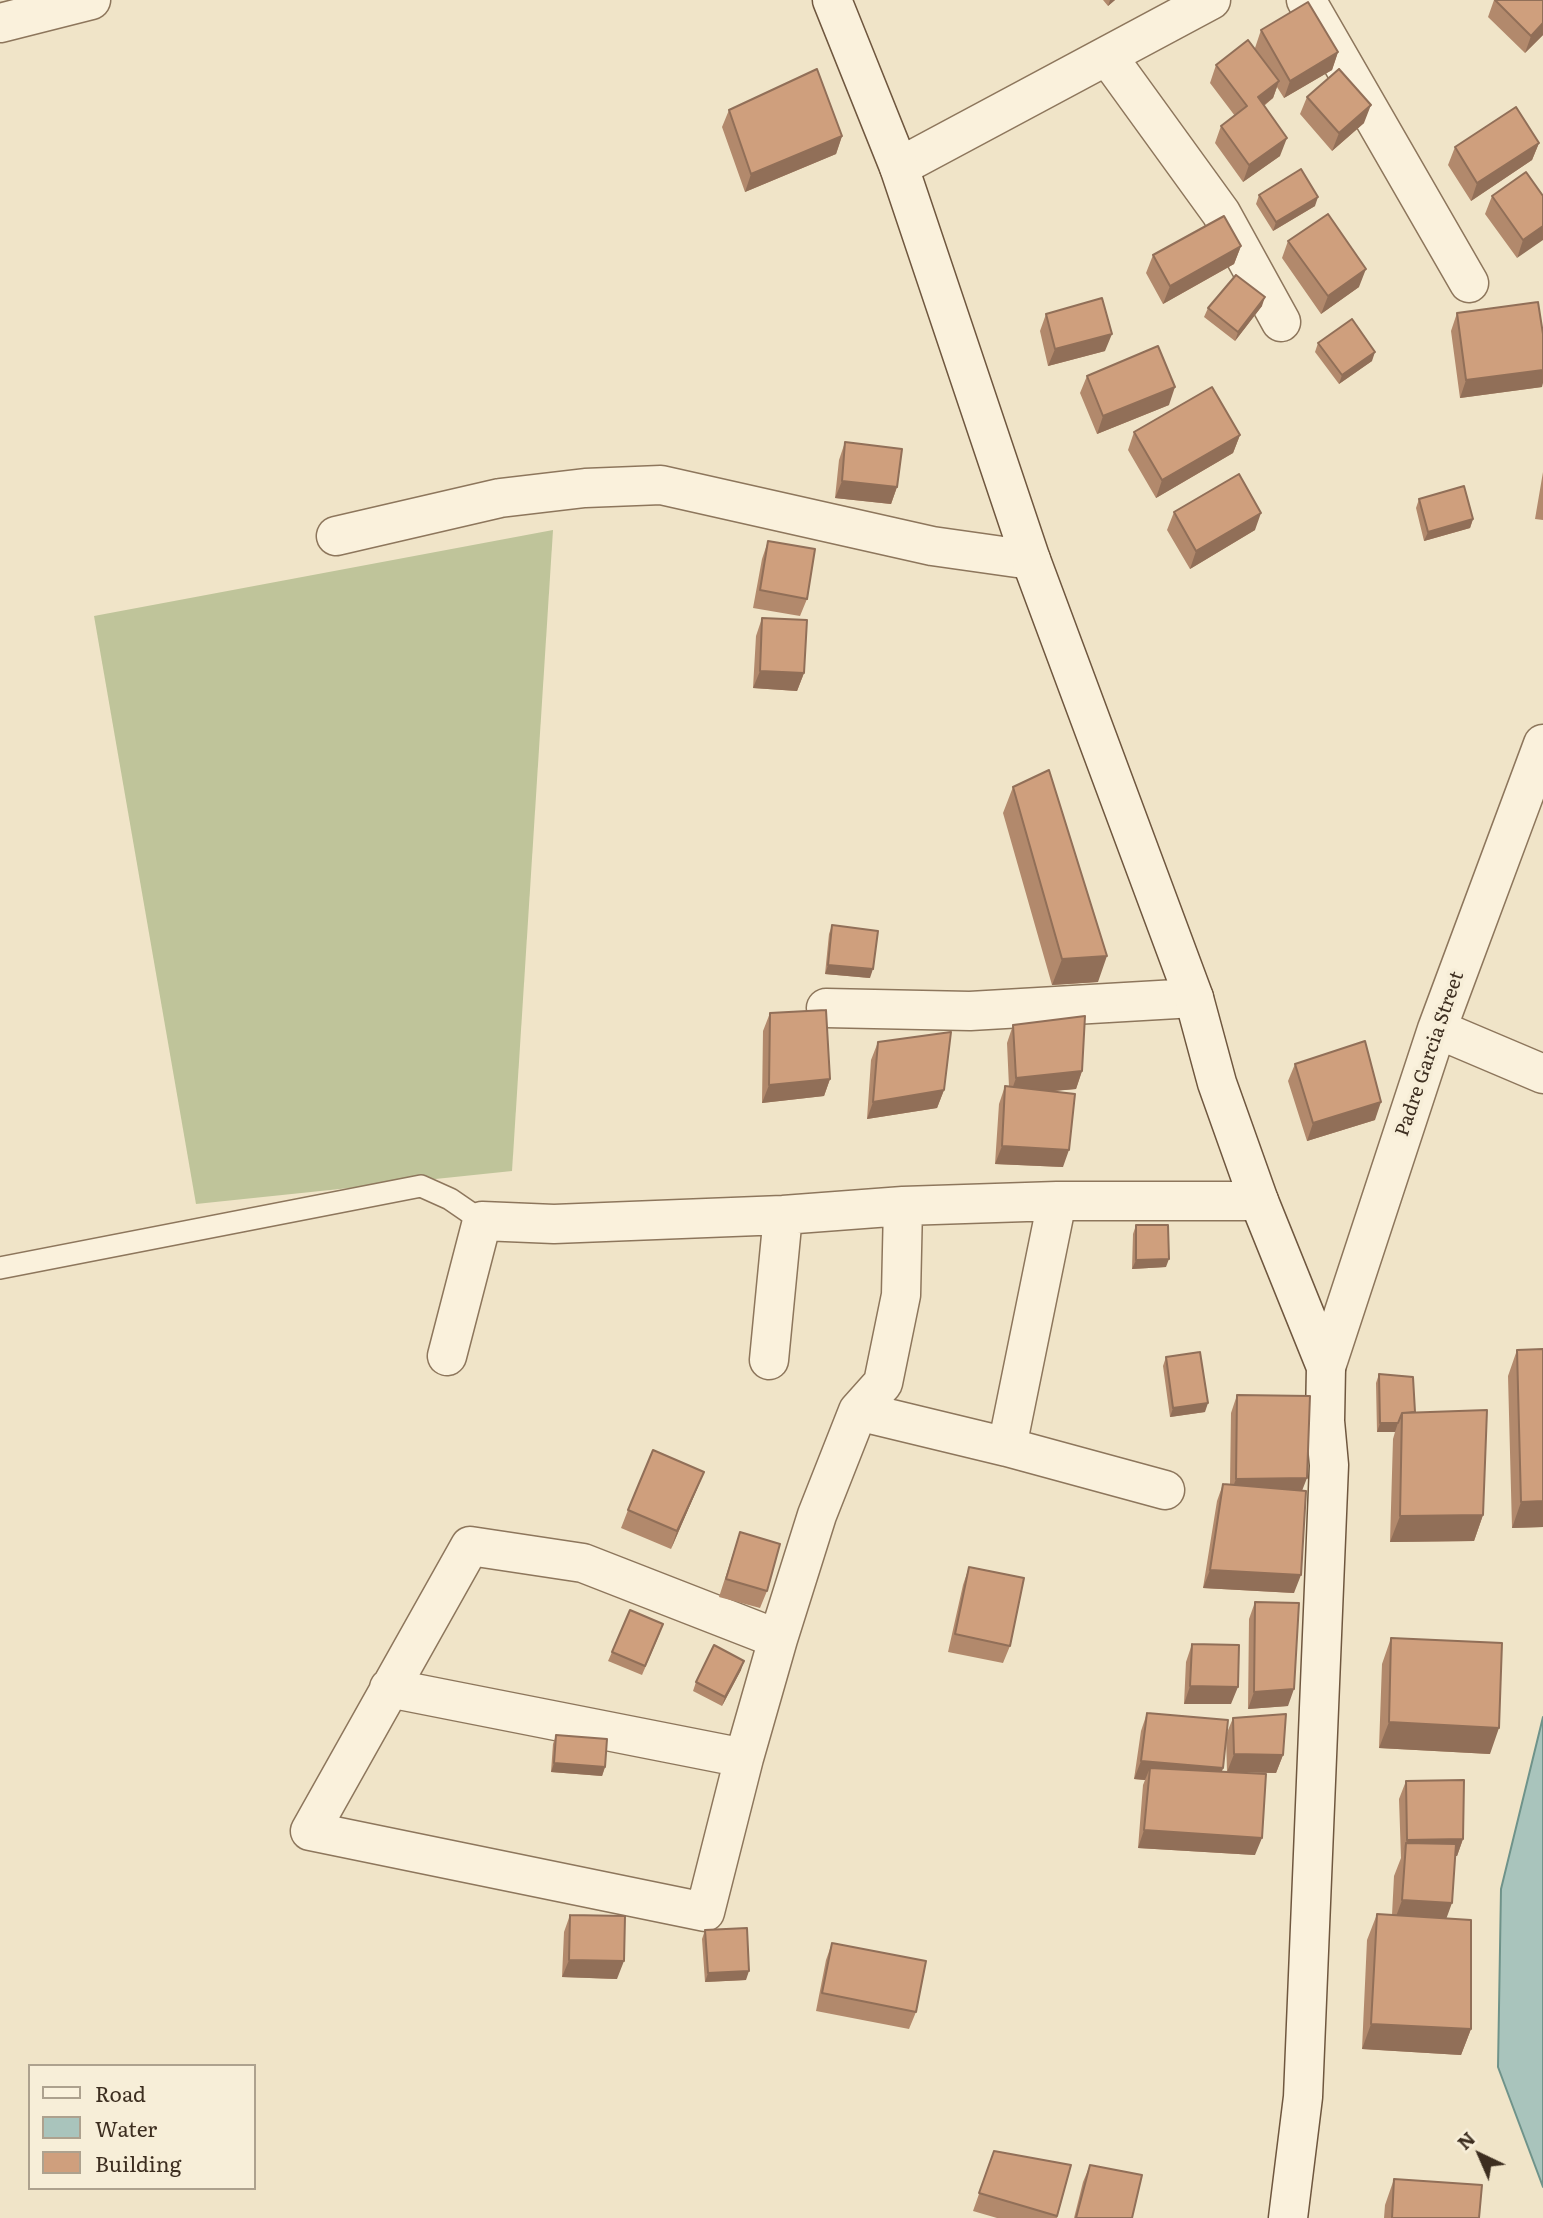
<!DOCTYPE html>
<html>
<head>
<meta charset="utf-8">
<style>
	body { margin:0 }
	#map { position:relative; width:1543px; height:2218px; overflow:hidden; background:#f0e4c8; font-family:Literata,serif }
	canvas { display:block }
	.legend { position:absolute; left:28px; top:2064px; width:228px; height:126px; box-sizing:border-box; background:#f7eed8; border:2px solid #ada18e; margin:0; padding:9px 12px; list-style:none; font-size:21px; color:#3d2e20 }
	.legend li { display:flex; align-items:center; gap:14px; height:35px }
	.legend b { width:35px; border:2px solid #ada18e }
	.north { position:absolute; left:1445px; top:2120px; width:70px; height:70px; -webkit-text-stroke:5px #f7eed8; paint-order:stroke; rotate:316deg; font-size:19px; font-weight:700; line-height:28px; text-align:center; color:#3d2e20 }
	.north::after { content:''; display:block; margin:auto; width:24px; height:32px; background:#3d2e20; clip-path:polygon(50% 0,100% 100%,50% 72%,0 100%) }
</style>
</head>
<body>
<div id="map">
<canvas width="1543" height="2218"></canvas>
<ul class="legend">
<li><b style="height:9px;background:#faf1dc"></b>Road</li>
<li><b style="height:19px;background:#a9c4bc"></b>Water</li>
<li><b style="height:19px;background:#cf9f7d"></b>Building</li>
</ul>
<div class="north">N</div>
</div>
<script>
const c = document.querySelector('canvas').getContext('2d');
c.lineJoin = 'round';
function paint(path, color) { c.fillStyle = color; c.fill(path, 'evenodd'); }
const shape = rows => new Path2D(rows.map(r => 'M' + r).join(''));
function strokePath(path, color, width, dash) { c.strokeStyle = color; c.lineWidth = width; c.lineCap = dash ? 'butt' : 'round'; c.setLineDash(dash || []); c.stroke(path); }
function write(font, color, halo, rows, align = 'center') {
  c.font = font + ' Literata,serif'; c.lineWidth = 7; c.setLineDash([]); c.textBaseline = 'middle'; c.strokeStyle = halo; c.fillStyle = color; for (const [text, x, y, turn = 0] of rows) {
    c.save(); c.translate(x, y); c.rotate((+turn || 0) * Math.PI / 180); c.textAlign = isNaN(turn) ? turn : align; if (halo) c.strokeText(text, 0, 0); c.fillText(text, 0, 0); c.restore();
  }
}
const cemetery = shape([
	[553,530,512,1171,196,1204,94,616]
]);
const water = shape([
	[1543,1717,1543,2187,1498,2067,1501,1889,1543,1717]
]);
const service = shape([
	[0,1268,421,1186,450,1199,482,1221]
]);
const minor = shape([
	[1306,0,1469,283],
	[0,23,91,0],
	[1108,57,1221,213,1281,322],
	[899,167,1211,0],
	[336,536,500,498,585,488,661,485,932,546,1031,560],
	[826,1008,970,1011,1194,998],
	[1437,1029,1543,1074],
	[447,1356,482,1221,554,1224,783,1215,903,1206,1057,1201,1259,1201],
	[769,1360,783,1215],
	[1326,1367,1437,1029,1543,744],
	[858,1411,1007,1447,1165,1490],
	[1007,1447,1057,1201],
	[778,1639,583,1563,470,1546,310,1831,705,1912,744,1758,778,1639,817,1515,858,1411,883,1383,901,1295,903,1206],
	[389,1688,744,1758]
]);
const secondary = shape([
	[832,0,899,167,1031,560,1194,998,1217,1083,1259,1201,1326,1367,1325,1421,1329,1465,1303,2097,1288,2218]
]);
const wall = shape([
	[1103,0,1115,0,1108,6],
	[1494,0,1543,0,1543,35,1525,53,1488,17],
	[1261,30,1338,52,1332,70,1284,98,1277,87,1273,98,1264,106,1280,156,1243,182,1215,143,1221,126,1235,116,1210,83,1216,65,1255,48],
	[1307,97,1364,123,1332,151,1300,114],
	[729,110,842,136,836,154,745,192,722,127],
	[1539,143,1532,160,1471,201,1448,165,1455,147],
	[1259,195,1315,206,1273,231,1256,204],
	[1492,196,1543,196,1517,258,1485,214],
	[1288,241,1359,287,1321,314,1282,258],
	[1241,246,1234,264,1163,304,1146,273,1153,255],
	[1262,306,1235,341,1204,317,1208,308],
	[1457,313,1542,387,1460,398,1451,331],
	[1046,314,1105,351,1048,366,1040,331],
	[1318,343,1372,361,1339,384,1315,352],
	[1087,376,1169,405,1097,434,1080,393],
	[1134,432,1240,435,1233,453,1156,498,1128,450],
	[845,442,897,487,891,504,835,498,839,460],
	[1543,472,1543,520,1535,519],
	[1419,499,1473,519,1470,528,1424,541,1416,508],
	[1174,512,1255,530,1190,569,1167,530],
	[768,541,807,599,800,616,753,608,762,559],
	[762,618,804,673,797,691,753,688,756,636],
	[1013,787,1098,982,1052,985,1003,813],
	[832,925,870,978,825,974,829,934],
	[770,1013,830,1079,824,1096,762,1103,763,1031],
	[1013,1025,1082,1071,1076,1089,1050,1091,1063,1167,995,1164,999,1104,1005,1086,1009,1087,1007,1043],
	[878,1042,944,1090,937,1108,867,1119,871,1060],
	[1295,1064,1375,1120,1307,1141,1288,1081],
	[1136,1225,1166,1267,1132,1269,1133,1234],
	[1517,1350,1543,1527,1512,1528,1508,1376],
	[1166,1357,1205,1412,1170,1417,1163,1366],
	[1379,1374,1415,1412,1483,1515,1474,1541,1390,1542,1393,1439,1395,1432,1377,1432,1376,1383],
	[1237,1395,1302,1491,1294,1593,1203,1588,1217,1501,1223,1484,1230,1484,1231,1413],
	[704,1472,697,1489,671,1549,621,1528,628,1510],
	[740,1532,767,1591,760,1608,719,1597],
	[969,1567,1010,1646,1003,1663,948,1652,963,1585],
	[1255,1602,1288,1706,1248,1709,1249,1619],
	[660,1633,642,1675,608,1661,612,1652],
	[1391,1638,1490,1754,1379,1748,1382,1664],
	[1192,1644,1231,1704,1184,1704,1186,1662],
	[741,1670,722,1706,693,1691,696,1682],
	[1147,1713,1223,1768,1222,1771,1227,1772,1226,1735,1233,1718,1283,1755,1276,1773,1230,1772,1255,1855,1138,1848,1143,1785,1145,1780,1134,1779,1141,1731],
	[556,1735,605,1767,602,1776,551,1772,553,1744],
	[1406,1781,1463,1839,1457,1856,1455,1856,1446,1918,1471,2029,1461,2055,1362,2049,1367,1940,1377,1914,1392,1915,1394,1876,1401,1858,1399,1799],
	[570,1915,617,1979,562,1977,564,1932],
	[705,1930,746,1980,705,1982,702,1939],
	[832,1943,916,2012,909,2029,816,2011,826,1960],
	[994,2151,1071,2165,1057,2218,997,2218,973,2211],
	[1090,2165,1132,2218,1074,2218,1083,2182],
	[1394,2179,1479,2218,1384,2218,1385,2205]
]);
const shadedWall = shape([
	[1110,0,1115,0,1108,6],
	[1543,23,1543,35,1525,53,1531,36],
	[1338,52,1332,70,1284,98,1290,81],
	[1279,81,1273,98,1251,115,1258,97],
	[1371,105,1364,123,1332,151,1339,133],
	[842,136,836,154,745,192,751,174],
	[1287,138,1280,156,1243,182,1249,165],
	[1539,143,1532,160,1471,201,1477,183],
	[1318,197,1315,206,1273,231,1276,222],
	[1543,226,1543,240,1517,258,1523,240],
	[1241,246,1234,264,1163,304,1170,286],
	[1366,269,1359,287,1321,314,1328,296],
	[1265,297,1262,306,1235,341,1238,332],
	[1112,334,1105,351,1048,366,1055,349],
	[1375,352,1372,361,1339,384,1342,375],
	[1543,370,1543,383,1542,387,1460,398,1466,380],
	[1175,387,1169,405,1097,434,1103,416],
	[1240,435,1233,453,1156,498,1162,480],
	[842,481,897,487,891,504,835,498],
	[1261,513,1255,530,1190,569,1196,551],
	[1473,519,1470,528,1424,541,1428,532],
	[760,671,804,673,797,691,753,688],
	[1107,956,1098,982,1052,985,1062,959],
	[828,965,873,969,870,978,825,974],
	[1082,1071,1076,1089,1010,1095,1016,1078],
	[830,1079,824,1096,762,1103,769,1085],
	[944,1090,937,1108,867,1119,873,1102],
	[1381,1102,1375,1120,1307,1141,1313,1123],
	[1002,1146,1069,1150,1063,1167,995,1164],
	[1169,1259,1166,1267,1132,1269,1136,1260],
	[1208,1403,1205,1412,1170,1417,1173,1408],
	[1380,1423,1398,1423,1395,1432,1377,1432],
	[704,1472,697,1489,671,1549,677,1531],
	[1307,1478,1300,1496,1229,1497,1236,1479],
	[1543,1501,1543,1527,1512,1528,1521,1502],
	[1483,1515,1474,1541,1390,1542,1400,1516],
	[1210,1570,1301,1575,1294,1593,1203,1588],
	[744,1661,741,1670,722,1706,725,1697],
	[1190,1686,1238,1687,1231,1704,1184,1704],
	[1294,1689,1288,1706,1248,1709,1254,1692],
	[1389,1722,1499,1728,1490,1754,1379,1748],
	[1234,1754,1283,1755,1276,1773,1227,1772],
	[1141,1761,1223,1768,1217,1785,1150,1768,1145,1780,1134,1779],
	[554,1763,605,1767,602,1776,551,1772],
	[1144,1830,1262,1838,1255,1855,1138,1848],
	[1463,1839,1457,1856,1405,1858,1406,1843,1400,1858,1407,1840],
	[1402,1900,1452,1903,1440,1936,1390,1933],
	[569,1960,624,1961,617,1979,562,1977],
	[749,1971,746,1980,705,1982,708,1973],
	[1371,2024,1471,2029,1461,2055,1362,2049]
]);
const building = shape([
	[1495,0,1543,0,1543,23,1531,36,1495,0],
	[1308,2,1338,52,1290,81,1261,30,1308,2],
	[1248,40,1279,81,1258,97,1287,138,1249,165,1221,126,1247,106,1216,65,1248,40],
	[817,69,842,136,751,174,729,110,817,69],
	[1339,69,1371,105,1339,133,1307,97,1339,69],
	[1516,107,1539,143,1477,183,1455,147,1516,107],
	[1301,169,1318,197,1276,222,1259,195,1301,169],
	[1526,172,1543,196,1543,226,1523,240,1492,196,1526,172],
	[1328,214,1366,269,1328,296,1288,241,1328,214],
	[1224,216,1241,246,1170,286,1153,255,1224,216],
	[1236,275,1265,297,1238,332,1208,308,1236,275],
	[1102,298,1112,334,1055,349,1046,314,1102,298],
	[1538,302,1543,334,1543,370,1466,380,1457,313,1538,302],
	[1352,319,1375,352,1342,375,1318,343,1352,319],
	[1158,346,1175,387,1103,416,1087,376,1158,346],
	[1212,387,1240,435,1162,480,1134,432,1212,387],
	[845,442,902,449,897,487,842,481,845,442],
	[1239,474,1261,513,1196,551,1174,512,1239,474],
	[1464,486,1473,519,1428,532,1419,499,1464,486],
	[768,541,815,549,807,599,760,590,768,541],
	[762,618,807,620,804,673,760,671,762,618],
	[1049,770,1107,956,1062,959,1013,787,1049,770],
	[832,925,878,931,873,969,828,965,832,925],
	[826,1010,830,1079,769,1085,770,1013,826,1010],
	[1085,1016,1082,1071,1016,1078,1013,1025,1085,1016],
	[951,1032,944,1090,873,1102,878,1042,951,1032],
	[1365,1041,1381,1102,1313,1123,1295,1064,1365,1041],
	[1005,1086,1075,1094,1069,1150,1002,1146,1005,1086],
	[1136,1225,1168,1225,1169,1259,1136,1260,1136,1225],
	[1543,1349,1543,1501,1521,1502,1517,1350,1543,1349],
	[1200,1352,1208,1403,1173,1408,1166,1357,1200,1352],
	[1379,1374,1413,1377,1415,1412,1402,1413,1398,1423,1380,1423,1379,1374],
	[1237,1395,1310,1396,1307,1478,1236,1479,1237,1395],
	[1487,1410,1483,1515,1400,1516,1402,1413,1487,1410],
	[653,1450,704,1472,677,1531,628,1510,653,1450],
	[1223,1484,1306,1491,1301,1575,1210,1570,1223,1484],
	[740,1532,780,1544,767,1591,726,1579,740,1532],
	[969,1567,1024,1578,1010,1646,955,1634,969,1567],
	[1255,1602,1299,1603,1294,1689,1254,1692,1255,1602],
	[630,1610,663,1624,645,1666,612,1652,630,1610],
	[1391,1638,1502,1643,1499,1728,1389,1722,1391,1638],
	[1192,1644,1239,1645,1238,1687,1190,1686,1192,1644],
	[714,1645,744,1661,725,1697,696,1682,714,1645],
	[1147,1713,1228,1720,1223,1768,1141,1761,1147,1713],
	[1286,1714,1283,1755,1234,1754,1233,1718,1286,1714],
	[556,1735,607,1739,605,1767,554,1763,556,1735],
	[1150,1768,1266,1774,1262,1838,1144,1830,1150,1768],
	[1464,1780,1463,1839,1407,1840,1406,1781,1464,1780],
	[1406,1843,1456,1844,1452,1903,1402,1900,1406,1843],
	[1377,1914,1471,1920,1471,2029,1371,2024,1377,1914],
	[570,1915,625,1916,624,1961,569,1960,570,1915],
	[747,1928,749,1971,708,1973,705,1930,747,1928],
	[832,1943,926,1961,916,2012,822,1993,832,1943],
	[994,2151,1071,2165,1057,2216,979,2193,994,2151],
	[1090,2165,1142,2175,1132,2218,1076,2218,1090,2165],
	[1394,2179,1482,2185,1479,2218,1392,2218,1394,2179]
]);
const streetNames = [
	["Padre Garcia Street",1430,1054,-71]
];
paint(cemetery, '#bfc49a');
paint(water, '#a9c4bc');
strokePath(water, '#6f938a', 2);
strokePath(service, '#8d765c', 24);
strokePath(minor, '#8d765c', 41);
strokePath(secondary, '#6f573f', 41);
strokePath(service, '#faf1dc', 21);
strokePath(minor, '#faf1dc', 38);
strokePath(secondary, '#faf1dc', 38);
paint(wall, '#b2896c');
paint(shadedWall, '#916f58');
paint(building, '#cf9f7d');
strokePath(building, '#916f58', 2);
write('19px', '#3d2e20', '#f7eed8', streetNames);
</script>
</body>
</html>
